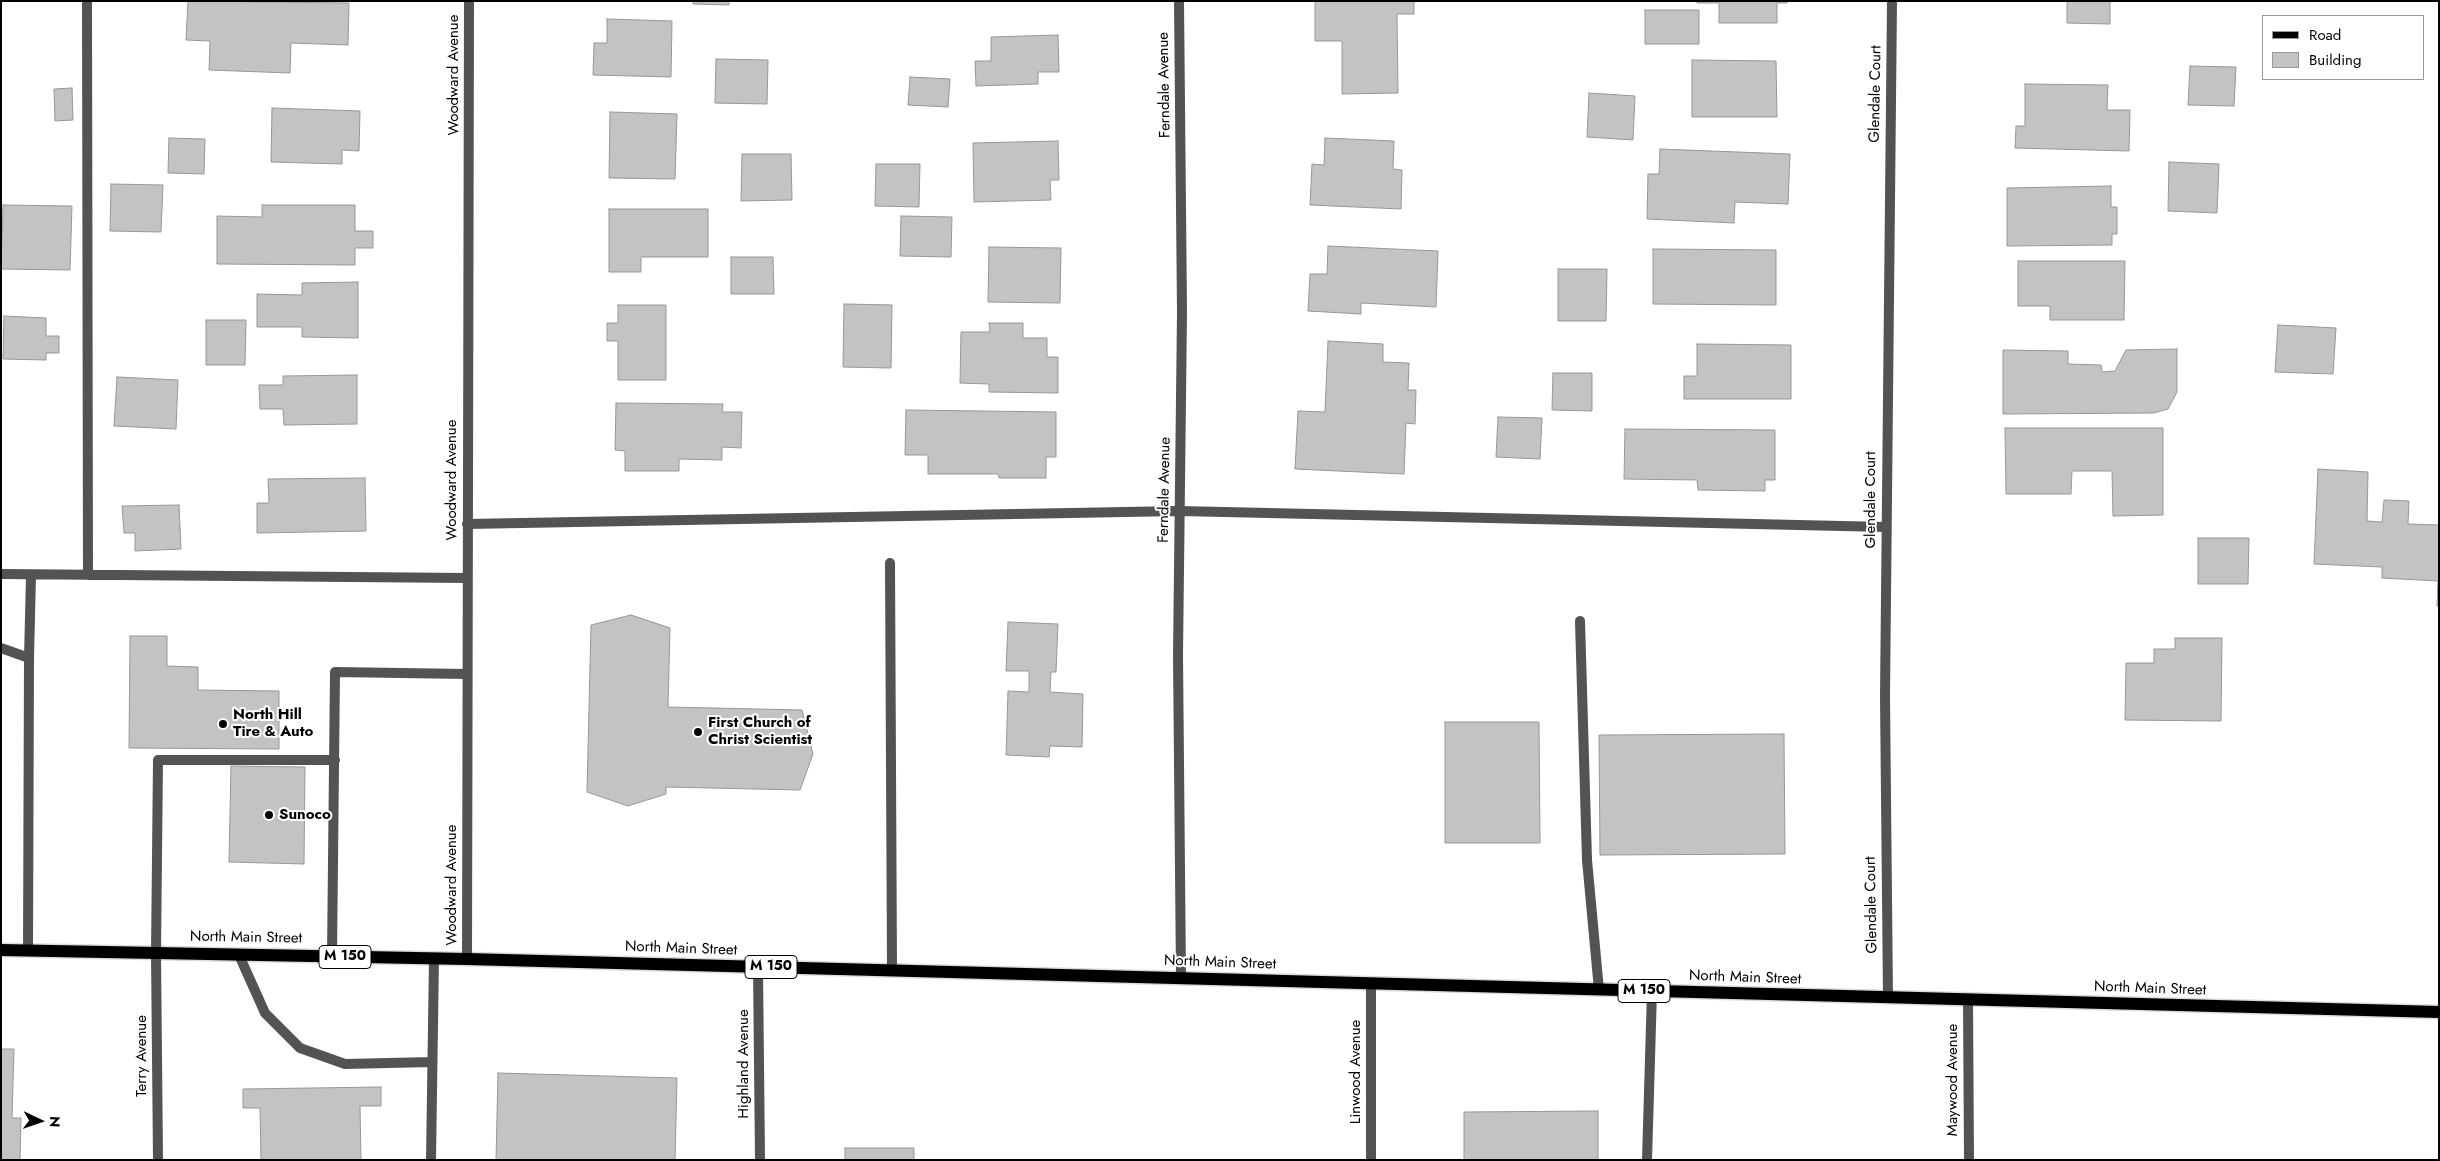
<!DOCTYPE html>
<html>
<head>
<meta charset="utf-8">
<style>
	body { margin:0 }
	#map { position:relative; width:2440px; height:1161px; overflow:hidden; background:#fff; font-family:Jost,sans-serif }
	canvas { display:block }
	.frame { position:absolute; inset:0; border:2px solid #000; pointer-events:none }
	.legend { position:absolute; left:2262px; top:15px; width:162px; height:65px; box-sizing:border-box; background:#fff; border:1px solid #999; margin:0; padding:6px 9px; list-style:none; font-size:15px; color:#000 }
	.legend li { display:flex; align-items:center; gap:10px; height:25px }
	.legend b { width:25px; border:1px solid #999 }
	.north { position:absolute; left:15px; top:1096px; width:50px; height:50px; -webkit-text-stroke:4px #fff; paint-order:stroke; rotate:93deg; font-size:14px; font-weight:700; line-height:20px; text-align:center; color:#000 }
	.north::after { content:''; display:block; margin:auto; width:18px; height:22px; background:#000; clip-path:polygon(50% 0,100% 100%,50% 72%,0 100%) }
</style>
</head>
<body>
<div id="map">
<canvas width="2440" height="1161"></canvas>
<div class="frame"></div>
<ul class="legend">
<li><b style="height:6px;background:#000"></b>Road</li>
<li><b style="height:14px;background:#c3c3c3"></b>Building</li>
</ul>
<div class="north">N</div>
</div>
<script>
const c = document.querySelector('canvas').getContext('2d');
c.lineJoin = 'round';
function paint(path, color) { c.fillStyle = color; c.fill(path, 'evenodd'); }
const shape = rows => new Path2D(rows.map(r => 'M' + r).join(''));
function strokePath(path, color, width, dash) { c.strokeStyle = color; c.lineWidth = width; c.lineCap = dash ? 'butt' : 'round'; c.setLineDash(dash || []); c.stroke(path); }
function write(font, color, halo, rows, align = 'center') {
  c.font = font + ' Jost,sans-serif'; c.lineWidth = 4; c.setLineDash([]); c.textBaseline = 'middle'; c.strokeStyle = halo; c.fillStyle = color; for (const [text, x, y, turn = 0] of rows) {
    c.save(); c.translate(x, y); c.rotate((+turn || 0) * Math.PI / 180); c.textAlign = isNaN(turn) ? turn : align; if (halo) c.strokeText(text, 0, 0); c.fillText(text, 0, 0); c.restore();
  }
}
const building = shape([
	[188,1,349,3,348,45,291,43,290,73,209,70,210,41,186,40,188,1],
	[693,1,729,1,729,5,693,4,693,1],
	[1315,1,1414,1,1414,14,1397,14,1398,93,1342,94,1342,41,1315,41,1315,1],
	[1697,1,1787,1,1787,3,1777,3,1777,23,1719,23,1719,3,1697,3,1697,1],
	[2067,1,2110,1,2110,24,2067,23,2067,1],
	[1645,10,1699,10,1699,44,1645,44,1645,10],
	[607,19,672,21,671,77,593,75,594,43,607,43,607,19],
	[1058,35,1059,72,1038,72,1038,84,976,86,975,61,991,61,991,37,1058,35],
	[716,59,768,60,767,104,715,103,716,59],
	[1692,60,1776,61,1777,117,1692,117,1692,60],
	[2190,66,2236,67,2234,106,2188,105,2190,66],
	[910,77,950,79,948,107,908,105,910,77],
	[2025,84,2108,85,2107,110,2130,110,2129,151,2015,148,2016,126,2025,126,2025,84],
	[72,88,73,120,55,121,54,89,72,88],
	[1589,93,1635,96,1633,140,1587,137,1589,93],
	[272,108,360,111,359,151,342,150,342,164,271,162,272,108],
	[610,112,677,114,675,179,609,178,610,112],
	[169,138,205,139,204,174,168,173,169,138],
	[1325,138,1394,141,1393,169,1402,170,1401,209,1310,205,1312,164,1324,165,1325,138],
	[1058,141,1059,180,1050,180,1051,200,974,202,973,143,1058,141],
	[1660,149,1790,154,1788,204,1735,202,1734,223,1647,219,1648,174,1659,174,1660,149],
	[742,154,791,154,792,200,741,201,742,154],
	[2169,162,2219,164,2217,213,2168,211,2169,162],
	[876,164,920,164,919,207,875,206,876,164],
	[111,184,163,185,161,232,110,231,111,184],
	[2111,186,2111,207,2117,207,2117,234,2112,234,2112,245,2007,246,2007,188,2111,186],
	[3,205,72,206,70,270,1,269,3,205],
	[262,205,355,205,355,231,373,231,373,248,355,248,355,265,217,264,217,216,262,217,262,205],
	[609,209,708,209,708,257,641,257,641,272,609,272,609,209],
	[901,216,952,217,951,257,900,256,901,216],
	[1328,246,1438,251,1436,307,1361,303,1361,314,1308,311,1310,274,1327,274,1328,246],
	[989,247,1061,248,1060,303,988,302,989,247],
	[1653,249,1776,250,1776,305,1653,304,1653,249],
	[731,257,773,257,774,294,731,294,731,257],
	[2018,261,2125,261,2124,320,2050,320,2050,306,2018,306,2018,261],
	[1558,269,1607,269,1606,321,1558,321,1558,269],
	[358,282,358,338,302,337,302,327,257,327,257,294,302,295,302,283,358,282],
	[844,304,892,305,891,368,843,367,844,304],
	[618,305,666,305,666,380,618,380,618,341,607,341,607,323,618,323,618,305],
	[4,316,46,318,46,336,59,336,59,353,46,353,46,360,3,359,4,316],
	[206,320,246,320,245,365,206,365,206,320],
	[989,323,1023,323,1023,338,1047,338,1047,357,1058,357,1058,393,989,392,989,384,960,383,961,332,990,332,989,323],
	[2278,325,2336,328,2333,374,2275,372,2278,325],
	[1328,341,1383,344,1383,362,1409,363,1408,390,1416,390,1415,424,1406,423,1404,474,1295,469,1298,411,1325,412,1328,341],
	[1697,344,1791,345,1791,399,1684,399,1684,376,1697,376,1697,344],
	[2177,349,2177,392,2168,409,2154,413,2003,414,2003,350,2068,351,2068,364,2101,365,2102,372,2115,371,2126,350,2177,349],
	[1553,373,1592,373,1592,411,1552,410,1553,373],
	[357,375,357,424,284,425,283,409,260,409,259,385,283,385,283,376,357,375],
	[117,377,178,380,176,429,114,426,117,377],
	[616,403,723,404,722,412,742,412,741,448,722,447,722,460,679,459,679,471,625,471,625,451,615,450,616,403],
	[906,410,1056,412,1056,457,1046,457,1046,478,999,478,998,474,928,474,928,455,905,455,906,410],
	[1498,417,1542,418,1540,459,1496,457,1498,417],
	[2005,428,2163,428,2163,515,2113,516,2112,471,2072,471,2071,494,2006,494,2005,428],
	[1625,429,1775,430,1775,480,1765,480,1765,491,1698,490,1697,480,1624,479,1625,429],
	[2318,469,2368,472,2367,521,2382,522,2384,500,2409,501,2408,524,2439,525,2439,606,2437,606,2438,581,2382,578,2382,567,2314,564,2318,469],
	[365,478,366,531,257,533,257,503,269,503,268,479,365,478],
	[179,505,181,549,135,551,135,533,124,533,122,506,179,505],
	[2198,538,2249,538,2248,584,2198,584,2198,538],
	[631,615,670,628,668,707,802,710,813,754,800,790,666,787,666,794,628,806,587,792,591,625,631,615],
	[1008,622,1058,624,1056,672,1051,672,1050,692,1083,694,1082,747,1050,746,1049,757,1006,755,1008,691,1029,692,1029,671,1006,671,1008,622],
	[130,636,167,636,167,666,198,667,198,690,279,691,279,749,129,748,130,636],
	[2175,638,2222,638,2221,721,2125,720,2126,663,2154,663,2154,649,2175,649,2175,638],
	[1445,722,1539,722,1540,843,1445,843,1445,722],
	[1784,734,1785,854,1600,855,1599,735,1784,734],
	[231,766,305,767,304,864,229,862,231,766],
	[1,1049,14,1049,12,1118,21,1118,20,1160,1,1160,1,1049],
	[498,1073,677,1078,675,1160,496,1160,498,1073],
	[381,1087,381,1106,360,1106,361,1160,261,1160,260,1108,243,1108,243,1089,381,1087],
	[1598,1111,1598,1160,1464,1160,1464,1112,1598,1111],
	[845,1148,914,1148,914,1160,845,1160,845,1148]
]);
const service = shape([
	[87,1,88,575],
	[467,524,1180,511,1886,527],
	[890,563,892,970],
	[1,574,467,578],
	[1580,621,1587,860,1599,990],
	[1,648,29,658,28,951],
	[29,658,31,575],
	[156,953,158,760,335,760],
	[239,955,265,1013,300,1048,345,1064,432,1062],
	[332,956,335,672,467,674],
	[431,1160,434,958],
	[1647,1160,1652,991]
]);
const minor = shape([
	[1179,1,1182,312,1178,655,1181,978],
	[156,953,158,1160],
	[467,959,469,1],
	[758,967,760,1160],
	[1888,998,1885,696,1892,1],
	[1968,1000,1969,1160],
	[1371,1160,1371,984]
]);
const primary = shape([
	[1,950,467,959,2439,1012]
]);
const markers = [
	[223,724,5,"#000"],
	[698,732,5,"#000"],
	[269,815,5,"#000"]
];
const shields = [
	[345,957,52],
	[771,967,52],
	[1644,991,52]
];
const shieldNames = [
	["M 150",345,957],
	["M 150",771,967],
	["M 150",1644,991]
];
const streetNames = [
	["Woodward Avenue",454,75,-90],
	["Ferndale Avenue",1165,85,-91],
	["Glendale Court",1876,94,-89],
	["Woodward Avenue",452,480,-90],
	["Ferndale Avenue",1165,490,-89],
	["Glendale Court",1871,500,-90],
	["Woodward Avenue",452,885,-90],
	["Glendale Court",1872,905,-91],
	["North Main Street",246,938,1],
	["North Main Street",681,949,2],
	["North Main Street",1220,963,2],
	["North Main Street",1745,978,2],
	["North Main Street",2150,989,2],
	["Terry Avenue",142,1056,-90],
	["Highland Avenue",744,1064,-90],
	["Linwood Avenue",1356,1072,-90],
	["Maywood Avenue",1953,1080,-90]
];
const poiNames = [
	["North Hill",233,715],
	["Tire & Auto",233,732],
	["First Church of",708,723],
	["Christ Scientist",708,740],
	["Sunoco",279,815]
];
paint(building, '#c3c3c3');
strokePath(building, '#979797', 1);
strokePath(primary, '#dbdbdb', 15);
strokePath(service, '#535353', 10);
strokePath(minor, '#535353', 10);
strokePath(primary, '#000', 12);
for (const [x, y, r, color] of markers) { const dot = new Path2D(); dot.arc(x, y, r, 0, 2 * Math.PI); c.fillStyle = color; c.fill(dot); strokePath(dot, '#fff', 2); }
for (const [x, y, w] of shields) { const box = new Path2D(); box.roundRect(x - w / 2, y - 11.5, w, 23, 4); c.fillStyle = '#fff'; c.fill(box); strokePath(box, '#000', 1); }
write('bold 14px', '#000', null, shieldNames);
write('15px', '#000', '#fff', streetNames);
write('bold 15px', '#000', '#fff', poiNames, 'left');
</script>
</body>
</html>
